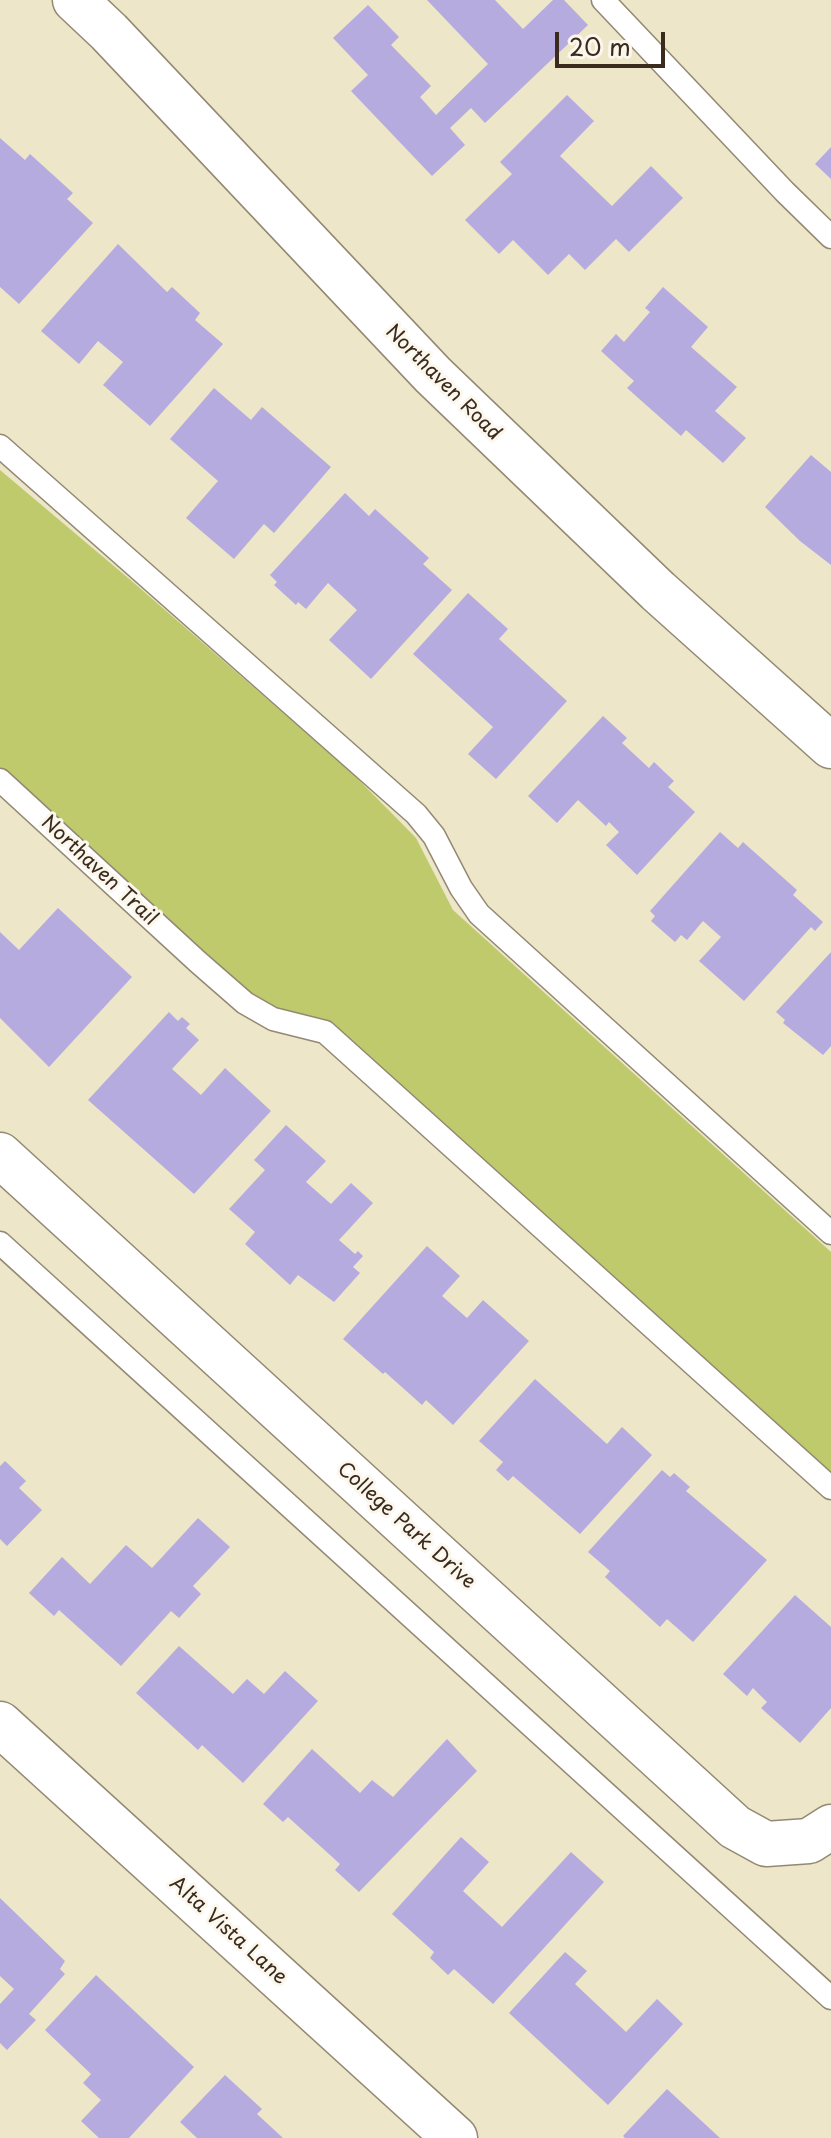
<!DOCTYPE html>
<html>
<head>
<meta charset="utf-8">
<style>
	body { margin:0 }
	#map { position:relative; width:831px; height:2138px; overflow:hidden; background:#ede6c8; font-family:"Playpen Sans",sans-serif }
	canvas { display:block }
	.scale { position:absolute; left:555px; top:32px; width:110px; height:36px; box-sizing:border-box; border:4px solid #3b2a1e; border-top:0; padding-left:10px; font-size:24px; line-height:28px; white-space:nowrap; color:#3b2a1e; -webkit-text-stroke:6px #fbf7ec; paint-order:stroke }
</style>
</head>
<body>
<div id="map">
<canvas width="831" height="2138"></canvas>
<div class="scale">20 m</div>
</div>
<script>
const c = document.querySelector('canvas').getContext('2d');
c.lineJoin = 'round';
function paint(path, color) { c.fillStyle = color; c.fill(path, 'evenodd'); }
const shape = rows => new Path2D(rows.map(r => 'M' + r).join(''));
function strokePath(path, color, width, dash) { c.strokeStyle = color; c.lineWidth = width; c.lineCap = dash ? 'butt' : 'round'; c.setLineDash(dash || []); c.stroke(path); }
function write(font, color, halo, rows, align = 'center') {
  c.font = font + ' "Playpen Sans",sans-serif'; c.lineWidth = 6; c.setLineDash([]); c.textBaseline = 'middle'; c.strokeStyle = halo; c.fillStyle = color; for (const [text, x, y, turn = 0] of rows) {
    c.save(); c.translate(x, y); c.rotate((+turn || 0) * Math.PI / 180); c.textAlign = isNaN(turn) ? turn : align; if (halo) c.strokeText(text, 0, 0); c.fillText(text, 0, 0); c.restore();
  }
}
const green = shape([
	[0,470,134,583,351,772,416,838,453,910,831,1252,831,1474,321,1018,244,1013,0,790]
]);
const building = shape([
	[427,0,495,0,523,29,553,0,564,0,588,25,485,123,471,108,450,128,465,145,432,176,351,91,368,75,333,38,368,5,399,37,391,45,431,86,420,97,436,115,488,64],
	[567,95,594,121,560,156,612,206,651,166,683,198,629,252,616,239,585,270,569,254,548,275,513,240,499,254,465,220,512,174,500,162],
	[0,138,25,160,30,154,73,193,67,199,93,223,19,304,0,287],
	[831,147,831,179,815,164],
	[118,244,167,292,172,287,200,313,195,320,223,344,150,426,103,385,123,362,98,341,79,364,41,331],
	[663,287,708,327,691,347,737,387,715,411,746,438,723,463,686,430,681,436,627,388,634,381,601,351,616,334,624,342,650,312,645,308],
	[214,388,251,420,262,407,331,467,274,533,264,524,234,559,186,518,218,481,170,439],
	[811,455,831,472,831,565,800,541,765,507],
	[345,493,369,516,375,509,429,558,423,564,452,590,371,679,329,640,357,610,328,583,306,609,298,602,296,605,274,585,277,582,270,575],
	[468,593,508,629,499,639,567,701,496,779,468,754,493,727,413,654],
	[603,716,627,738,622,743,649,768,654,762,674,781,668,787,695,812,637,875,606,845,619,832,609,822,606,826,578,800,557,823,528,796],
	[720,832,738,848,743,842,797,890,793,895,823,922,815,931,811,927,744,1001,699,961,721,937,703,921,687,940,681,935,675,942,651,921,655,916,650,911],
	[58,908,132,977,49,1067,0,1018,0,932,19,950],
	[831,952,831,1046,823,1055,783,1023,785,1020,776,1012],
	[169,1012,178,1021,182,1017,190,1024,186,1028,199,1040,172,1069,201,1095,225,1068,271,1111,194,1194,88,1100],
	[286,1125,326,1161,306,1182,331,1204,351,1183,373,1203,339,1240,355,1254,358,1251,363,1256,353,1267,360,1273,334,1302,298,1275,290,1285,245,1244,255,1232,229,1209,265,1170,254,1160],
	[427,1246,460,1276,442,1296,467,1318,483,1300,529,1341,453,1425,426,1400,422,1405,385,1372,383,1374,343,1339],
	[535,1379,607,1444,622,1427,652,1455,580,1534,513,1476,508,1481,496,1470,503,1462,479,1441],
	[5,1461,26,1481,19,1488,42,1510,7,1546,0,1539,0,1466],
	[662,1470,670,1477,674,1473,690,1487,686,1491,767,1560,693,1642,667,1619,660,1627,605,1577,610,1571,588,1552],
	[198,1518,230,1547,193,1586,201,1594,179,1618,171,1611,121,1666,59,1610,54,1616,29,1593,62,1557,90,1584,126,1545,152,1568],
	[795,1595,831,1627,831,1708,800,1743,761,1708,767,1702,753,1688,747,1696,723,1674],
	[179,1646,233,1694,247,1679,264,1694,285,1671,318,1701,243,1783,202,1745,198,1750,136,1693],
	[447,1739,477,1771,359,1892,335,1870,340,1864,288,1817,283,1822,263,1804,312,1749,360,1793,372,1780,393,1797],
	[461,1837,489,1862,463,1891,502,1927,571,1852,604,1882,493,2004,454,1969,448,1975,430,1958,434,1952,392,1914],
	[0,1898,65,1961,60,1969,65,1974,29,2014,36,2020,7,2050,0,2043,0,2004,14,1989,0,1976],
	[565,1952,587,1971,575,1984,626,2032,657,1999,683,2024,608,2105,509,2013],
	[96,1975,194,2067,129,2138,99,2138,81,2121,101,2100,83,2083,91,2074,45,2030],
	[225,2075,262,2109,257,2114,283,2138,197,2138,180,2122],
	[667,2089,720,2138,625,2138,623,2136]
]);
const lane = shape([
	[603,0,785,192,831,237],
	[0,446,416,814,434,836,461,888,479,914,831,1233],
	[0,780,198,962,245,1003,273,1019,325,1032,831,1488],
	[0,1243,831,1998]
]);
const street = shape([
	[0,1155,735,1827,766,1844,809,1841,831,1827],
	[0,1724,455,2138]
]);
const secondary = shape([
	[75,0,109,32,433,375,658,591,831,746]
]);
const streetNames = [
	["Northaven Road",443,383,45],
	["Northaven Trail",99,871,43],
	["College Park Drive",406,1526,42],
	["Alta Vista Lane",228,1931,42]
];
paint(green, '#beca6c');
paint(building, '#b6abdf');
strokePath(lane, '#948873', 25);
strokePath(street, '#948873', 47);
strokePath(secondary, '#948873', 47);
strokePath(lane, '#fff', 22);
strokePath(street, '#fff', 44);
strokePath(secondary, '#fff', 44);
write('20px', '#3b2a1e', '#fbf7ec', streetNames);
</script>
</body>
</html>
